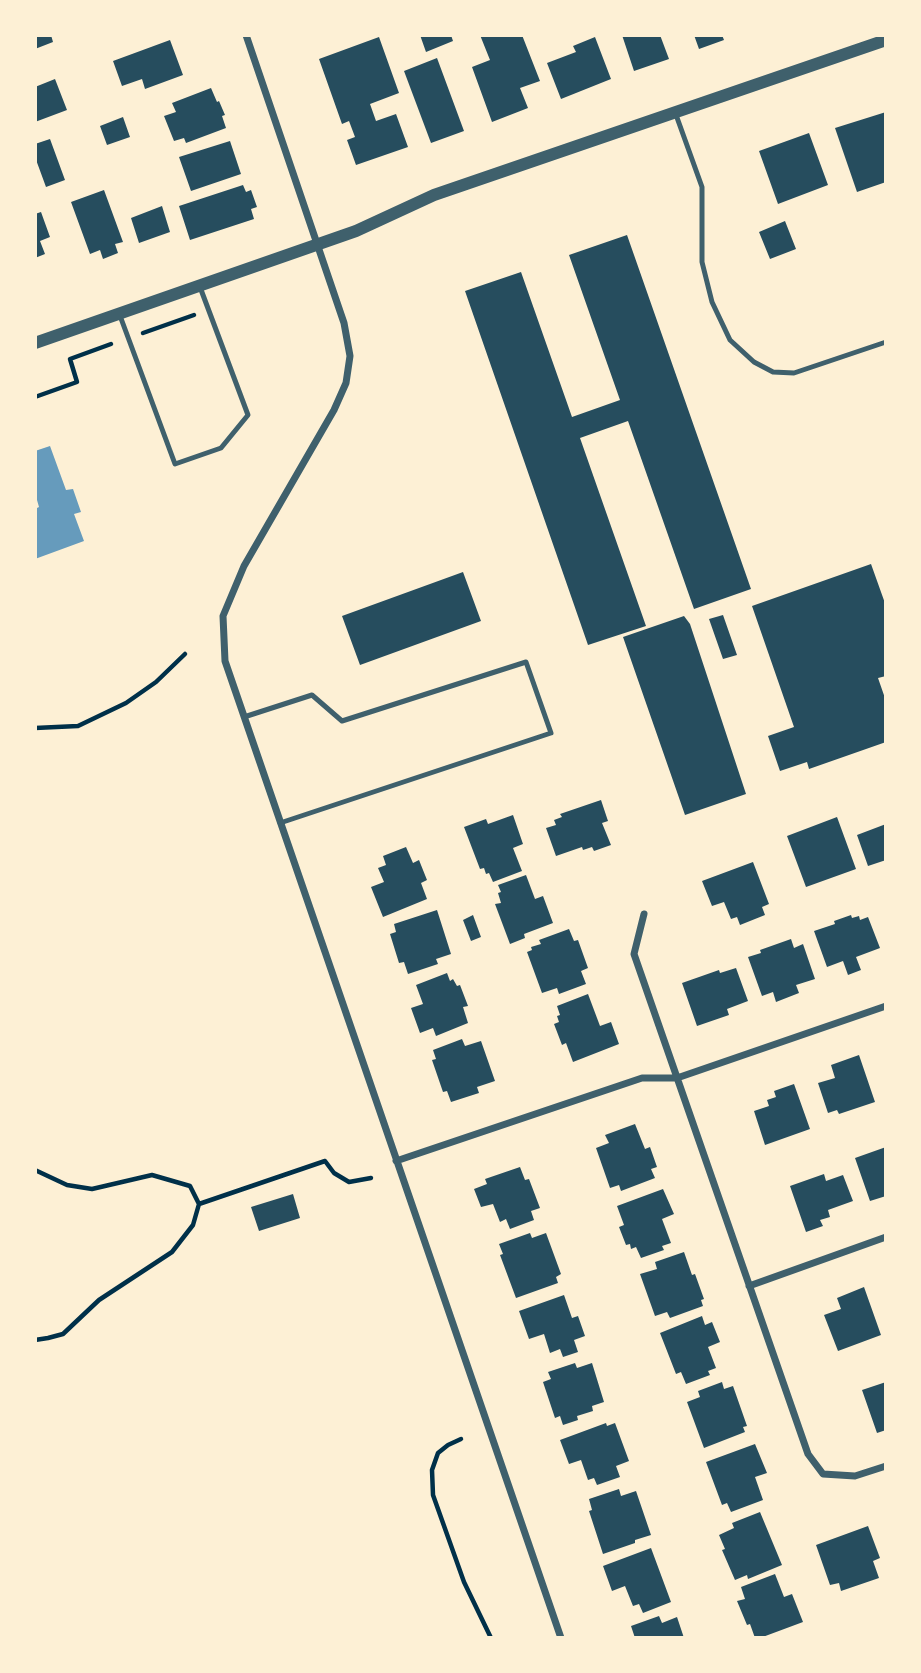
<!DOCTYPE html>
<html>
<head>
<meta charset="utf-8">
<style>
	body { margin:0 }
	#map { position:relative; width:921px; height:1673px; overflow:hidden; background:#fdf0d5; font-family:Barlow,sans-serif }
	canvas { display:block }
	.frame { position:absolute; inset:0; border:37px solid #fdf0d5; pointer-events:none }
</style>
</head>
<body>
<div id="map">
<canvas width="921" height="1673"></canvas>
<div class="frame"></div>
</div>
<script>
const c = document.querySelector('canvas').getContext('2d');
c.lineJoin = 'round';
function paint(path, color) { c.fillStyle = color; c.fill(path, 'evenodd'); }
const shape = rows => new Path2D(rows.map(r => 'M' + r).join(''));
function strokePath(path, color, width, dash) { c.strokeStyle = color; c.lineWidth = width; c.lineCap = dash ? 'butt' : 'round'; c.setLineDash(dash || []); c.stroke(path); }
const water = shape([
	[50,446,66,490,73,489,81,512,74,514,84,541,35,559,35,509,39,507,37,500,35,500,35,451]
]);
const building = shape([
	[35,35,51,35,53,42,35,49],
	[420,35,451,35,453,41,426,52],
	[480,35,522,35,540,81,520,88,528,108,492,122,472,67,490,60],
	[622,35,660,35,669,59,634,71],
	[694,35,722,35,724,40,699,49],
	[379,37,399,93,370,104,376,121,396,114,408,147,356,165,347,140,355,137,349,121,342,124,319,59],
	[595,37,611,79,561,99,547,63,576,52,573,46],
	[170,40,183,75,145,89,142,79,122,86,113,61],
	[437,58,464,131,431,143,404,71],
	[55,79,67,110,35,122,35,87],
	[211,88,217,102,219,101,225,115,222,116,226,128,186,143,184,138,174,141,164,116,176,112,172,103],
	[886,112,886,182,857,192,835,128],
	[123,117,130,137,107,145,100,126],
	[809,133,828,185,778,204,759,151],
	[50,139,65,180,46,187,35,157,35,144],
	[230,141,241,174,191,191,179,157],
	[243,185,246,192,251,190,257,207,251,209,254,219,190,240,179,206],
	[104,190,123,242,115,244,118,253,103,259,100,250,90,254,71,202],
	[162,206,170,232,139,243,131,218],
	[41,212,50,237,40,241,45,254,35,258,35,214],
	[785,221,796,249,770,259,759,232],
	[627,235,751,589,694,609,628,421,580,438,646,626,588,645,465,291,521,272,572,417,620,400,569,255],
	[871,564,886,606,886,676,878,678,886,701,886,742,809,769,807,762,780,771,768,736,794,727,752,606],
	[463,572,481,621,360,665,342,616],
	[723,615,737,655,723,659,709,619],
	[684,616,690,624,746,794,685,815,623,637],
	[601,800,608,821,602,823,611,845,594,851,592,847,583,850,582,847,556,856,546,828,556,825,554,820,562,817,560,814],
	[513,815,523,844,513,848,522,871,493,882,489,873,486,874,484,868,480,869,464,827,486,819,488,824],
	[837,817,856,869,806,887,787,836],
	[886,824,886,860,868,866,857,835],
	[406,847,413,863,419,860,427,880,421,883,427,899,383,917,371,887,384,882,378,868,386,865,383,856],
	[753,862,769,904,762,907,765,915,740,925,737,917,731,919,724,902,712,906,702,881],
	[526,875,535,899,543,896,553,923,524,934,525,938,510,944,495,904,501,903,498,893,501,892,498,885],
	[437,910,451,954,436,959,438,964,408,974,404,962,399,963,390,934,396,932,394,924],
	[473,915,481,937,471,941,463,920],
	[851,915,852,918,859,916,860,920,868,917,880,948,856,957,861,970,848,975,843,961,827,967,814,931,835,924,834,921],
	[569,929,574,941,578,940,588,968,581,971,586,984,559,994,557,988,542,993,527,952,532,950,531,947,541,944,539,940],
	[791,939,794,948,803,944,815,979,796,985,799,993,776,1002,773,992,762,996,748,957,761,953,760,950],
	[736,968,748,1001,727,1009,729,1015,697,1026,682,983,719,970,720,973],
	[447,973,450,981,453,979,457,986,460,985,468,1006,463,1007,468,1023,436,1036,433,1028,420,1033,411,1008,423,1004,416,985],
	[588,994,600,1026,611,1022,619,1044,573,1062,566,1043,562,1045,554,1024,559,1022,557,1016,560,1015,557,1006],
	[462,1039,465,1046,481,1041,495,1081,477,1087,479,1093,451,1102,447,1091,443,1092,432,1060,436,1059,433,1050],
	[859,1055,875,1102,839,1114,837,1110,828,1113,818,1083,835,1078,831,1065],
	[794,1084,810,1129,765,1145,754,1111,769,1106,767,1100,776,1097,774,1091],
	[635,1124,645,1149,650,1147,657,1167,651,1169,655,1178,621,1191,619,1185,610,1188,596,1148,609,1143,605,1135],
	[886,1147,886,1196,870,1201,855,1158],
	[520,1167,525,1180,529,1179,540,1208,531,1211,534,1220,510,1229,506,1219,500,1222,493,1204,481,1207,474,1189,487,1184,485,1179],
	[824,1174,826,1181,843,1175,853,1201,828,1210,830,1217,820,1220,823,1226,806,1232,790,1186],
	[663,1189,674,1214,662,1219,671,1243,662,1246,664,1250,641,1258,636,1247,631,1249,630,1244,626,1245,619,1227,624,1225,617,1206],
	[293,1194,300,1218,259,1231,251,1207],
	[530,1233,532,1238,546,1233,561,1274,556,1277,558,1283,516,1298,500,1255,503,1254,499,1244],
	[684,1252,692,1275,695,1274,704,1299,701,1300,703,1306,670,1318,667,1312,655,1316,640,1274,657,1269,655,1262],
	[864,1287,881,1335,838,1351,824,1315,841,1309,837,1298],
	[564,1295,572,1318,578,1316,585,1336,574,1340,578,1352,563,1357,560,1349,550,1353,544,1334,529,1339,519,1311],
	[702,1316,705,1325,712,1322,720,1342,708,1347,716,1368,708,1371,710,1375,686,1384,681,1372,676,1374,660,1333],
	[575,1363,577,1368,592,1363,604,1402,592,1406,593,1411,577,1416,578,1420,563,1425,560,1416,555,1418,543,1382,551,1379,548,1372],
	[722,1382,724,1389,733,1386,747,1426,743,1427,745,1432,704,1448,687,1402,700,1397,698,1391],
	[886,1382,886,1430,877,1433,862,1390],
	[606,1423,607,1426,615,1423,629,1461,616,1466,620,1477,597,1485,594,1478,588,1480,581,1460,569,1464,560,1440],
	[755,1444,767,1473,755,1477,763,1500,731,1512,727,1503,722,1505,706,1462],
	[619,1489,621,1496,636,1491,651,1535,635,1540,635,1543,603,1554,589,1511,592,1510,589,1499],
	[760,1512,782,1565,748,1579,747,1575,735,1580,722,1550,725,1549,719,1535,734,1528,732,1523],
	[868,1526,880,1558,873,1561,879,1578,841,1591,839,1583,830,1585,816,1545],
	[651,1548,671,1602,643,1613,639,1604,633,1606,625,1586,612,1591,603,1566],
	[775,1574,784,1597,792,1594,803,1622,760,1638,755,1638,750,1624,747,1625,737,1601,745,1599,741,1587],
	[659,1616,662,1623,677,1617,684,1638,635,1638,631,1626]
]);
const path = shape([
	[143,333,194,315],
	[35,397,77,382,70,359,111,344],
	[35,728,78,726,126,703,156,682,185,654],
	[35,1170,67,1185,92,1189,152,1175,190,1186,199,1204],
	[35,1340,48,1338,63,1334,99,1300,172,1252,193,1225,199,1204,325,1161,334,1173,349,1182,371,1178],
	[461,1439,448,1445,438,1453,432,1470,433,1495,464,1582,491,1638]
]);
const service = shape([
	[675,112,702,187,702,262,712,302,730,340,754,362,773,372,794,373,886,342],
	[119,313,175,464,221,448,248,415,200,287],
	[244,717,312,695,342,721,526,662,551,733,280,823]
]);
const minor = shape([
	[246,35,344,323,350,356,346,383,334,410,244,566,223,616,225,661,561,1638],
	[644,914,634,954,808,1454,823,1474,855,1476,886,1466],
	[396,1161,642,1078,677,1078,886,1006],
	[749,1286,886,1237]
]);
const tertiary = shape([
	[35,343,356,231,434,195,886,40]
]);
paint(water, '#669bbc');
paint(building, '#264d5e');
strokePath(path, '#003049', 4.5);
strokePath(service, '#3f606c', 5);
strokePath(minor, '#3f606c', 7);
strokePath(tertiary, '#3f606c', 12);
</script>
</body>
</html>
